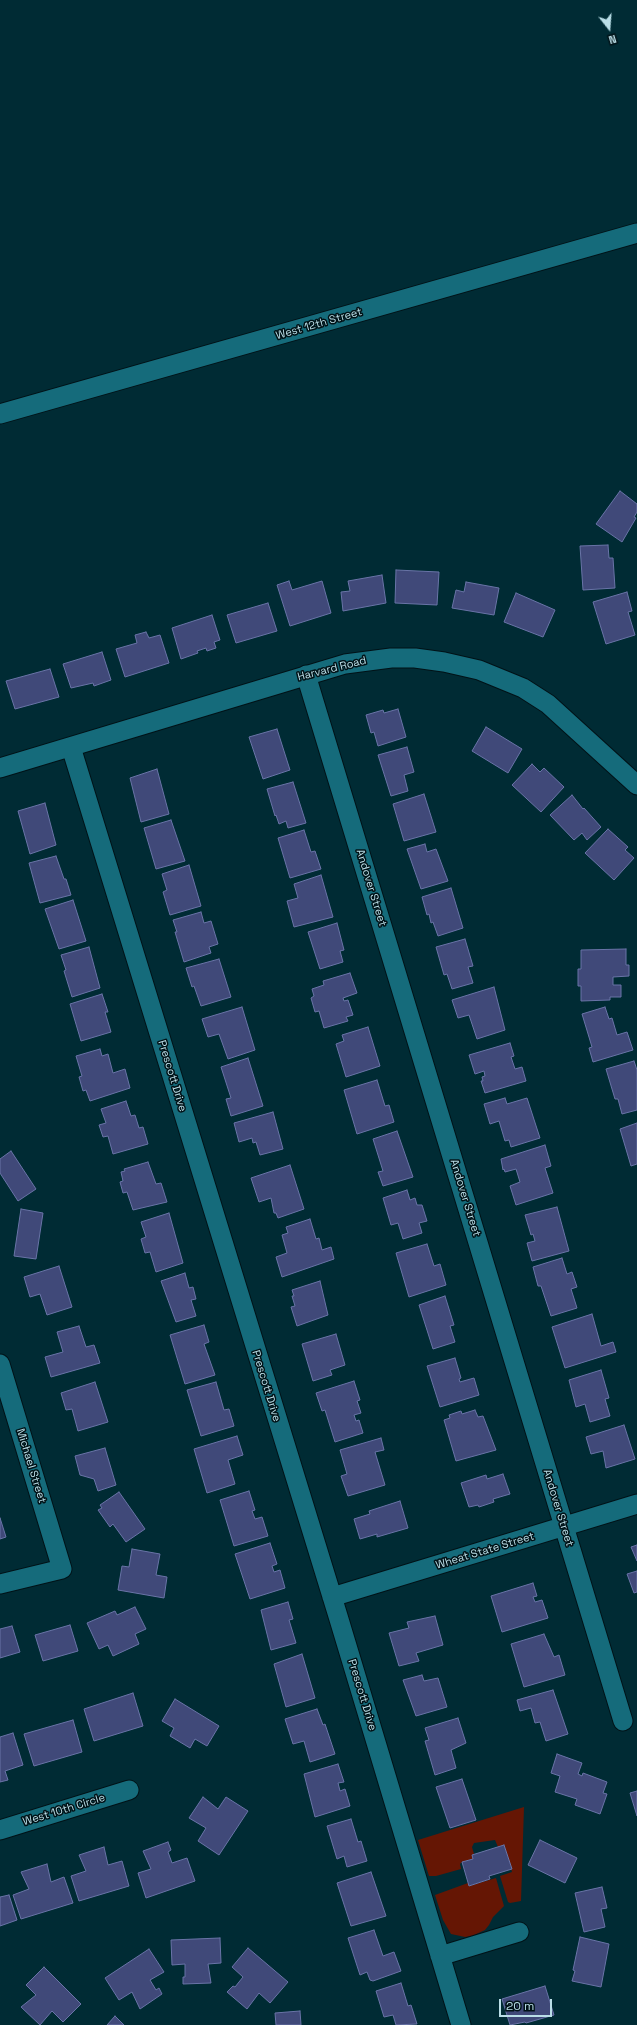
<!DOCTYPE html>
<html>
<head>
<meta charset="utf-8">
<style>
	body { margin:0 }
	#map { position:relative; width:637px; height:2025px; overflow:hidden; background:#002b34; font-family:"Space Grotesk",sans-serif }
	canvas { display:block }
	.north { position:absolute; left:589px; top:8px; width:40px; height:40px; -webkit-text-stroke:3px #001217; paint-order:stroke; rotate:163deg; font-size:11px; font-weight:700; line-height:16px; text-align:center; color:#badee7 }
	.north::after { content:''; display:block; margin:auto; width:14px; height:18px; background:#badee7; clip-path:polygon(50% 0,100% 100%,50% 72%,0 100%) }
	.scale { position:absolute; left:499px; top:1999px; width:53px; height:18px; box-sizing:border-box; border:2px solid #badee7; border-top:0; padding-left:5px; font-size:12px; line-height:14px; white-space:nowrap; color:#badee7; -webkit-text-stroke:3px #001217; paint-order:stroke }
</style>
</head>
<body>
<div id="map">
<canvas width="637" height="2025"></canvas>
<div class="north">N</div>
<div class="scale">20 m</div>
</div>
<script>
const c = document.querySelector('canvas').getContext('2d');
c.lineJoin = 'round';
function fill(path, color) {
  c.fillStyle = color;
  c.fill(path, 'evenodd');
}
function shape(rows) {
  const path = new Path2D();
  for (const r of rows) {
    path.moveTo(r[0], r[1]);
    for (let i = 2; i < r.length; i += 2) path.lineTo(r[i], r[i + 1]);
  }
  return path;
}
function stroke(path, color, width, dash) {
  c.strokeStyle = color;
  c.lineWidth = width;
  c.lineCap = dash ? 'butt' : 'round';
  c.setLineDash(dash || []);
  c.stroke(path);
}
function write(font, color, halo, rows, align = 'center') {
  c.font = font + ' "Space Grotesk",sans-serif';
  c.lineWidth = 3;
  c.setLineDash([]);
  c.textBaseline = 'middle';
  c.strokeStyle = halo;
  c.fillStyle = color;
  for (const [text, x, y, turn = 0] of rows) {
    c.save();
    c.translate(x, y);
    c.rotate((+turn || 0) * Math.PI / 180);
    c.textAlign = isNaN(turn) ? turn : align;
    if (halo) c.strokeText(text, 0, 0);
    c.fillText(text, 0, 0);
    c.restore();
  }
}
fill(shape([
	[524,1807,521,1901,510,1903,508,1902,500,1876,512,1872,504,1845,498,1847,495,1840,474,1843,472,1847,474,1854,472,1855,473,1859,462,1862,460,1864,461,1869,436,1876,429,1876,418,1840],
	[496,1878,504,1906,493,1917,489,1925,485,1930,472,1936,465,1937,451,1934,443,1920,435,1895,468,1883,469,1886]
]), '#651604');
const building = shape([
	[620,491,637,504,637,512,634,517,636,518,622,542,596,524,620,491],
	[608,545,609,558,613,558,615,588,583,590,580,546,608,545],
	[396,570,439,572,437,605,395,603,396,570],
	[382,575,386,603,343,611,341,592,350,591,348,581,382,575],
	[289,581,292,590,322,581,331,613,290,626,277,585,289,581],
	[466,582,499,588,494,615,452,608,456,590,464,592,466,582],
	[627,592,632,611,628,612,635,635,606,644,593,602,627,592],
	[516,593,555,610,543,637,504,622,516,593],
	[268,603,277,631,236,643,227,615,268,603],
	[212,615,220,640,214,642,216,648,207,651,206,648,197,651,198,653,181,659,172,628,212,615],
	[146,632,149,638,160,635,169,663,125,677,116,649,137,643,135,635,146,632],
	[102,652,111,680,94,686,93,683,71,688,63,664,102,652],
	[50,669,59,697,15,709,6,681,50,669],
	[398,709,406,737,378,746,374,732,371,733,366,715,383,710,384,713,398,709],
	[486,727,522,749,508,773,472,751,486,727],
	[277,729,290,770,263,779,249,737,277,729],
	[407,747,414,772,404,775,408,791,391,796,378,755,407,747],
	[532,764,540,772,544,768,564,787,541,812,512,785,532,764],
	[157,769,169,814,141,822,130,778,157,769],
	[293,782,306,823,288,828,286,821,279,824,276,815,275,816,267,789,293,782],
	[424,794,436,832,404,841,393,804,424,794],
	[572,795,583,809,584,808,601,827,587,840,582,833,574,840,550,815,572,795],
	[45,803,56,845,30,854,18,811,45,803],
	[171,820,185,861,156,869,144,828,171,820],
	[608,829,628,847,625,850,634,858,614,880,585,853,608,829],
	[304,830,311,852,315,851,321,869,290,878,278,838,304,830],
	[425,844,427,852,436,849,448,881,421,889,407,849,425,844],
	[56,856,64,879,66,879,71,895,40,903,29,863,56,856],
	[189,865,201,906,170,915,163,892,167,890,162,874,189,865],
	[321,875,333,917,294,927,287,901,298,898,294,884,321,875],
	[451,888,463,928,438,936,433,922,431,923,429,914,427,915,422,897,451,888],
	[73,900,86,941,59,949,45,909,73,900],
	[201,912,204,923,211,921,218,944,209,947,211,953,184,962,175,932,177,932,173,920,201,912],
	[337,923,344,950,340,951,343,962,320,969,308,932,337,923],
	[465,939,473,966,468,967,473,983,452,989,447,974,444,975,436,947,465,939],
	[89,947,100,988,72,997,64,971,66,970,61,955,89,947],
	[626,949,626,965,629,965,629,976,613,977,613,985,621,985,621,997,610,997,610,1000,581,1001,581,986,578,986,578,969,581,969,581,950,626,949],
	[219,959,231,997,201,1006,194,986,192,987,186,968,219,959],
	[350,973,357,993,343,998,344,1001,348,1000,353,1015,346,1017,348,1021,324,1028,319,1011,315,1012,311,998,314,996,312,989,324,985,323,981,350,973],
	[494,987,505,1030,477,1039,469,1015,458,1018,452,1000,494,987],
	[102,994,108,1012,105,1012,111,1032,81,1041,70,1004,102,994],
	[242,1007,255,1050,228,1059,219,1034,208,1037,202,1019,242,1007],
	[605,1007,609,1019,612,1018,617,1035,627,1032,633,1050,593,1062,589,1048,592,1047,582,1014,605,1007],
	[368,1027,380,1066,346,1077,336,1044,344,1041,342,1035,368,1027],
	[510,1043,514,1056,511,1057,515,1069,522,1067,526,1081,485,1093,481,1081,483,1081,482,1077,485,1076,484,1071,475,1074,469,1055,510,1043],
	[100,1049,102,1056,108,1054,113,1073,125,1069,130,1088,90,1101,86,1090,83,1091,79,1077,82,1076,76,1056,100,1049],
	[248,1058,263,1106,231,1116,226,1099,231,1098,221,1067,248,1058],
	[634,1061,637,1070,637,1110,622,1114,618,1099,615,1099,606,1069,634,1061],
	[377,1080,385,1106,389,1105,394,1122,357,1134,344,1090,377,1080],
	[505,1098,507,1104,527,1098,540,1138,511,1147,509,1140,505,1141,499,1121,490,1124,484,1104,505,1098],
	[126,1101,131,1116,135,1115,139,1128,143,1127,148,1144,113,1154,108,1136,103,1137,99,1125,106,1123,101,1109,126,1101],
	[273,1112,283,1149,260,1155,256,1142,253,1143,252,1138,239,1142,234,1123,273,1112],
	[637,1123,637,1164,631,1166,620,1129,637,1123],
	[397,1131,413,1177,383,1186,378,1172,383,1171,373,1139,397,1131],
	[545,1145,551,1166,545,1168,553,1193,516,1205,510,1186,520,1182,516,1169,505,1172,504,1169,503,1170,501,1159,545,1145],
	[11,1151,36,1189,18,1201,0,1173,0,1159,11,1151],
	[148,1162,156,1184,161,1183,167,1202,133,1210,127,1192,123,1193,120,1182,123,1181,121,1172,125,1171,124,1169,148,1162],
	[290,1165,304,1209,278,1218,276,1213,274,1213,271,1198,259,1202,251,1178,290,1165],
	[407,1190,410,1200,415,1198,417,1205,422,1205,427,1221,419,1223,422,1233,403,1239,398,1223,391,1225,383,1198,407,1190],
	[557,1207,569,1251,532,1261,527,1243,535,1241,533,1234,531,1235,525,1215,557,1207],
	[21,1209,43,1213,36,1259,14,1256,21,1209],
	[169,1213,183,1263,156,1272,150,1252,145,1253,141,1239,146,1237,141,1222,169,1213],
	[310,1219,316,1239,319,1238,322,1250,331,1247,334,1259,282,1277,276,1257,287,1253,282,1235,288,1233,286,1227,310,1219],
	[427,1244,434,1266,440,1264,446,1285,409,1297,396,1253,427,1244],
	[562,1258,567,1274,572,1272,577,1287,571,1289,577,1308,551,1316,541,1286,538,1286,533,1267,562,1258],
	[59,1266,72,1307,47,1315,40,1294,30,1297,24,1277,59,1266],
	[185,1273,189,1288,193,1287,196,1299,191,1300,196,1316,176,1322,161,1281,185,1273],
	[320,1281,328,1315,297,1326,291,1307,295,1306,292,1296,294,1296,292,1290,320,1281],
	[445,1296,454,1325,450,1326,455,1342,433,1349,419,1305,445,1296],
	[592,1314,601,1346,613,1342,616,1352,565,1368,552,1327,592,1314],
	[204,1325,209,1342,204,1344,215,1375,185,1384,170,1335,204,1325],
	[79,1326,86,1347,94,1345,100,1363,51,1377,45,1357,63,1352,57,1332,79,1326],
	[336,1334,345,1365,330,1370,332,1375,313,1381,302,1344,336,1334],
	[455,1358,461,1378,459,1379,460,1382,474,1378,479,1395,440,1407,427,1366,455,1358],
	[601,1370,609,1398,605,1399,610,1416,590,1422,585,1404,576,1407,569,1380,601,1370],
	[354,1381,360,1400,357,1401,361,1413,354,1415,356,1421,359,1420,363,1433,335,1442,325,1410,322,1411,316,1393,354,1381],
	[95,1382,108,1422,78,1431,72,1409,66,1410,61,1393,95,1382],
	[216,1382,224,1410,229,1409,234,1426,201,1436,187,1390,216,1382],
	[475,1410,478,1417,483,1416,496,1450,456,1461,444,1420,450,1418,449,1415,461,1411,462,1414,475,1410],
	[624,1425,635,1459,606,1468,603,1451,591,1454,586,1437,624,1425],
	[237,1436,243,1455,228,1460,235,1484,207,1493,194,1449,237,1436],
	[381,1438,384,1450,375,1452,385,1485,348,1496,341,1476,347,1474,340,1450,381,1438],
	[105,1448,116,1485,98,1491,94,1479,80,1475,75,1456,105,1448],
	[503,1474,510,1494,493,1499,494,1502,479,1507,478,1505,469,1507,461,1483,486,1475,487,1479,503,1474],
	[249,1491,255,1510,252,1511,255,1519,262,1517,268,1536,234,1546,220,1500,249,1491],
	[119,1492,145,1529,126,1542,113,1524,110,1527,98,1510,102,1508,100,1505,119,1492],
	[400,1501,408,1528,377,1537,377,1534,360,1539,354,1519,370,1514,369,1511,400,1501],
	[0,1518,6,1537,0,1539,0,1518],
	[270,1543,277,1564,272,1566,274,1572,280,1570,285,1588,250,1599,235,1554,270,1543],
	[637,1545,637,1561,631,1547,637,1545],
	[132,1549,160,1554,156,1575,167,1577,164,1598,118,1590,122,1566,129,1567,132,1549],
	[637,1571,637,1592,634,1593,627,1574,637,1571],
	[533,1583,537,1596,533,1597,535,1602,542,1600,548,1618,502,1632,491,1596,533,1583],
	[288,1602,293,1619,289,1620,296,1643,271,1650,261,1610,288,1602],
	[135,1607,146,1629,135,1634,139,1644,113,1656,108,1645,99,1649,87,1623,115,1611,117,1615,135,1607],
	[435,1616,443,1645,416,1653,419,1661,399,1666,389,1633,409,1628,407,1622,435,1616],
	[70,1625,78,1651,43,1661,35,1635,70,1625],
	[12,1626,20,1652,0,1658,0,1629,12,1626],
	[544,1634,554,1657,559,1655,565,1675,524,1687,511,1644,544,1634],
	[302,1654,315,1698,286,1707,274,1664,302,1654],
	[422,1675,424,1681,438,1678,447,1707,416,1716,403,1680,422,1675],
	[553,1690,568,1734,546,1741,540,1722,535,1723,531,1708,520,1711,517,1700,553,1690],
	[133,1693,143,1726,94,1741,84,1709,133,1693],
	[175,1699,219,1726,207,1746,195,1739,190,1748,170,1736,174,1728,162,1721,175,1699],
	[317,1709,323,1725,325,1724,335,1754,310,1762,304,1741,293,1744,285,1719,317,1709],
	[458,1718,466,1743,451,1750,456,1768,435,1775,425,1741,429,1740,425,1728,458,1718],
	[73,1720,82,1752,34,1766,24,1734,73,1720],
	[13,1733,23,1765,5,1771,8,1780,0,1782,0,1737,13,1733],
	[557,1754,582,1763,578,1774,582,1776,583,1773,607,1782,603,1793,607,1794,600,1814,575,1805,577,1799,555,1792,560,1776,551,1773,557,1754],
	[338,1764,344,1782,338,1783,340,1791,345,1789,350,1806,315,1817,304,1774,338,1764],
	[462,1779,476,1820,450,1828,436,1787,462,1779],
	[637,1791,637,1816,630,1793,637,1791],
	[203,1797,218,1809,226,1797,248,1811,219,1855,198,1841,206,1828,189,1818,203,1797],
	[351,1819,358,1842,361,1841,367,1861,347,1867,344,1856,337,1859,327,1826,351,1819],
	[540,1840,577,1858,565,1883,528,1865,540,1840],
	[168,1842,171,1850,168,1852,172,1863,187,1858,195,1881,146,1898,138,1873,151,1869,143,1851,168,1842],
	[504,1845,512,1869,489,1876,490,1879,469,1886,462,1862,473,1859,472,1855,504,1845],
	[104,1847,108,1865,122,1861,129,1886,79,1901,71,1876,86,1871,79,1855,104,1847],
	[47,1864,51,1882,64,1877,73,1903,21,1919,13,1895,29,1889,21,1872,47,1864],
	[371,1872,386,1916,351,1926,337,1883,371,1872],
	[602,1887,607,1908,601,1909,605,1927,584,1932,575,1893,602,1887],
	[9,1895,17,1920,0,1926,0,1897,9,1895],
	[374,1930,383,1956,394,1952,401,1971,373,1981,370,1980,367,1972,360,1975,348,1938,374,1930],
	[580,1937,609,1944,601,1987,572,1981,575,1971,573,1970,580,1937],
	[220,1938,221,1963,208,1964,211,1983,183,1984,183,1977,185,1977,185,1964,172,1965,171,1940,220,1938],
	[248,1948,288,1982,270,2003,259,1993,247,2009,227,1992,233,1986,235,1987,243,1977,232,1967,248,1948],
	[149,1949,164,1972,150,1980,156,1990,159,1988,162,1994,140,2009,132,1992,119,2000,105,1978,149,1949],
	[44,1967,81,2004,63,2022,52,2011,40,2025,21,2007,36,1995,26,1985,44,1967],
	[401,1983,408,2006,411,2005,417,2024,396,2025,393,2015,384,2017,376,1991,401,1983],
	[545,1986,554,2015,526,2023,525,2022,510,2025,502,1999,545,1986],
	[300,2011,301,2025,276,2025,275,2013,300,2011],
	[115,2016,124,2025,107,2025,115,2016]
]);
fill(building, '#404979');
stroke(building, '#6974a7', 1);
const minor = shape([
	[0,414,637,233],
	[306,675,623,1721],
	[71,747,338,1616,461,2025],
	[0,768,345,664,391,658,415,658,444,662,479,670,523,688,548,704,637,785],
	[0,1364,62,1569,0,1584],
	[332,1597,637,1504],
	[0,1830,129,1790],
	[440,1956,519,1932]
]);
stroke(minor, '#001217', 21);
stroke(minor, '#156b7b', 19);
write('11px', '#badee7', '#001217', [
	["West 12th Street",319,324,-16],
	["Harvard Road",332,669,-14],
	["Andover Street",371,888,73],
	["Prescott Drive",172,1076,73],
	["Andover Street",465,1198,73],
	["Prescott Drive",266,1386,73],
	["Michael Street",31,1466,73],
	["Andover Street",558,1508,73],
	["Wheat State Street",485,1551,-17],
	["Prescott Drive",362,1695,73],
	["West 10th Circle",64,1810,-17]
]);
</script>
</body>
</html>
